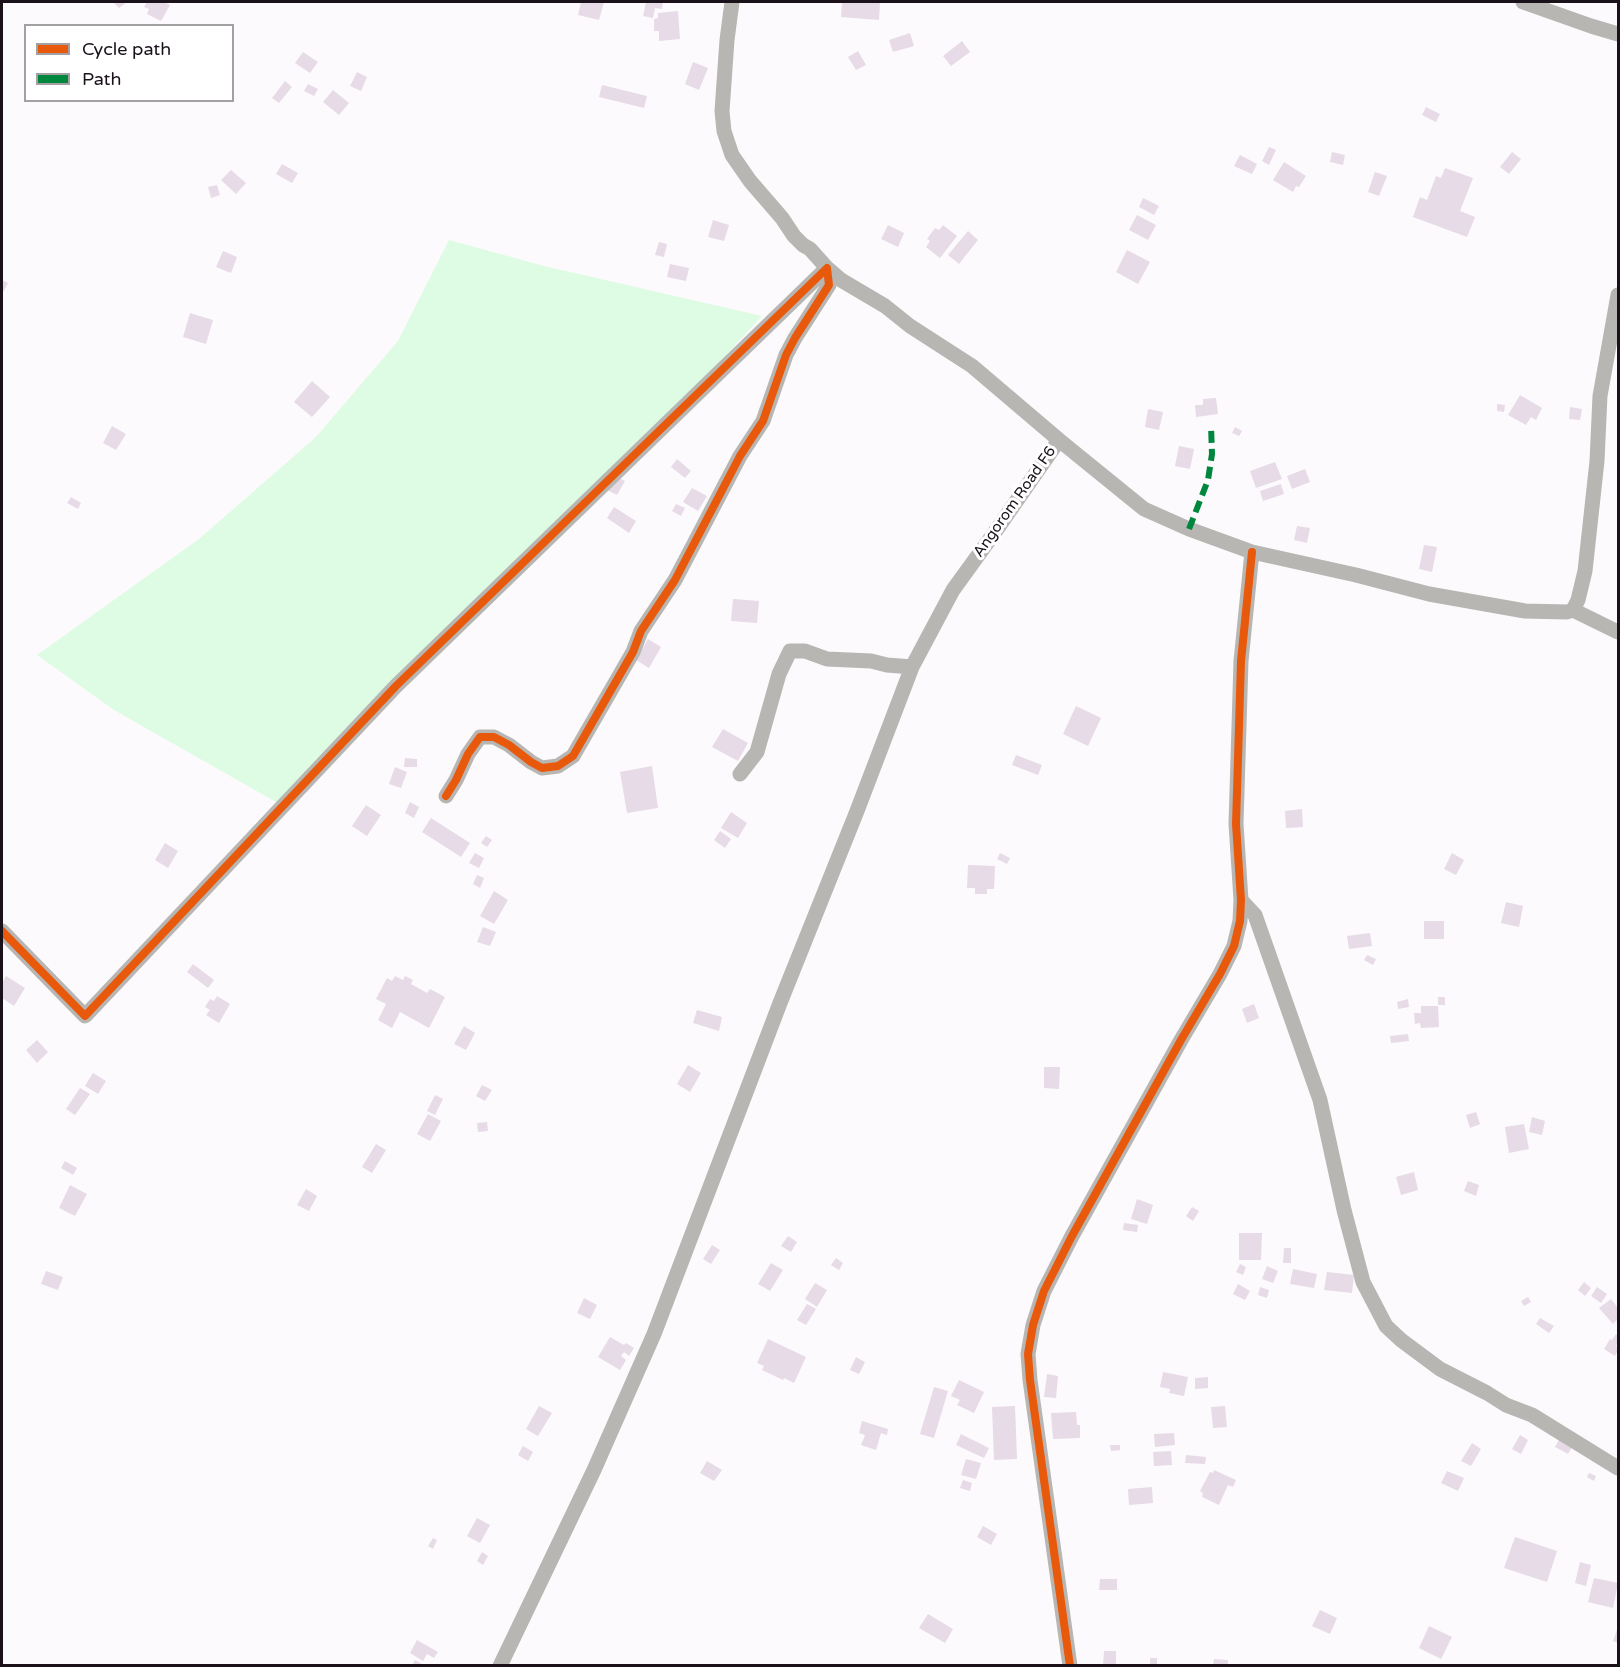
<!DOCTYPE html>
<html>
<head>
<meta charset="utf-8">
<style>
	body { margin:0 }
	#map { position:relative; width:1620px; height:1667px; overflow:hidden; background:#fdfafd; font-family:"Varela Round",sans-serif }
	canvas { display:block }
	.frame { position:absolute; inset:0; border:3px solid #1a111a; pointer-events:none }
	.legend { position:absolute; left:24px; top:24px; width:210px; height:78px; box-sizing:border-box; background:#fff; border:2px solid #a3a0a3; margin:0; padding:8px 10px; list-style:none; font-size:18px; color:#1a111a }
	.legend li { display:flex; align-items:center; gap:12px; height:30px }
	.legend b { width:30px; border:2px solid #a3a0a3 }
</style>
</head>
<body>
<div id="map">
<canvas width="1620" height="1667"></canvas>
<div class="frame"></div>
<ul class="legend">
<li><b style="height:8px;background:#e8590c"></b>Cycle path</li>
<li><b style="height:8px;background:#00873e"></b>Path</li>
</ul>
</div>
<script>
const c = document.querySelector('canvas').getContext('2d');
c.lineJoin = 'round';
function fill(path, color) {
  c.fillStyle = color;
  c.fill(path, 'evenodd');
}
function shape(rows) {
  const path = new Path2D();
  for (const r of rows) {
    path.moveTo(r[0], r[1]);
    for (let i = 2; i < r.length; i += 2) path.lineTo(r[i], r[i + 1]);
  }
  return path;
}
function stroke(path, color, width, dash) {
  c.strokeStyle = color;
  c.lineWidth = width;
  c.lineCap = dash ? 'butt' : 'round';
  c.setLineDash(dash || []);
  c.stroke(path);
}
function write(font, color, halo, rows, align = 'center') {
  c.font = font + ' "Varela Round",sans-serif';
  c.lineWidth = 6;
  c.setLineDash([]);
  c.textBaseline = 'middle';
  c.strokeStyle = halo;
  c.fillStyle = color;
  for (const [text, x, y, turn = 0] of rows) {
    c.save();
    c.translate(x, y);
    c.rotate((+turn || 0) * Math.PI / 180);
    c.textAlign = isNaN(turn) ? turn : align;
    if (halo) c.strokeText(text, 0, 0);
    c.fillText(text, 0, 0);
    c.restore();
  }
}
fill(shape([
	[449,240,544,266,762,316,631,458,283,806,114,710,37,655,199,539,316,437,398,341]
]), '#ddfce3');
fill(shape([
	[113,2,127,2,119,8],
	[147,2,164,2,170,5,161,21,147,14,149,9,144,7],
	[581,2,604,2,599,20,578,15],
	[646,2,663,2,662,9,655,8,653,18,643,16],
	[842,2,880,2,879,20,841,17],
	[678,11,680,39,659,41,659,31,654,31,654,19,658,18,658,13],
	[910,33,914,46,893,52,889,40],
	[962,41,970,52,951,66,943,56],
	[858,51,866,65,856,70,848,57],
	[303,52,318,62,310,73,295,63],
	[693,62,708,68,699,90,685,84],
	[357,72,367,77,361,91,350,86],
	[285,81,292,87,279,103,272,98],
	[308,84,318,89,314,96,304,91],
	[602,85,647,96,644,108,599,97],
	[333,90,349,103,339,115,323,102],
	[1426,107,1440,114,1436,122,1422,115],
	[1269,147,1276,150,1269,165,1262,161],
	[1332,152,1345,155,1343,165,1330,162],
	[1512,152,1521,159,1509,174,1500,167],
	[1240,155,1257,164,1252,174,1234,166],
	[1284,162,1306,176,1299,187,1296,186,1293,192,1273,180],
	[282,164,298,173,292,183,276,174],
	[1445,168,1473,178,1460,211,1475,217,1467,237,1413,217,1420,197,1427,200,1436,176,1441,178],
	[231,170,246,183,236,194,221,180],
	[1375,172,1387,176,1379,196,1368,192],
	[217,185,220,195,211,198,208,187],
	[1143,198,1159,206,1154,215,1139,207],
	[1137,215,1156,225,1148,240,1129,230],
	[713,220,729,225,724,241,708,237],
	[888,225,904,233,898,247,881,239],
	[943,225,957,236,940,258,926,247,930,241,927,239,935,228,939,230],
	[968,231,978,240,959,264,948,255],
	[659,242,667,244,664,257,655,255],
	[1127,250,1150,262,1138,284,1116,272],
	[223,251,237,257,231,273,216,267],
	[670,264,689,268,686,281,667,277],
	[2,280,8,283,2,294],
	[190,313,213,320,206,344,183,337],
	[312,381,330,397,312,417,294,402],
	[1520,395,1542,408,1536,420,1531,417,1526,425,1508,415],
	[1216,398,1218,414,1196,417,1195,405,1203,405,1203,399],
	[1497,404,1505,405,1504,412,1497,411],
	[1570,407,1582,409,1580,420,1569,419],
	[1148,409,1163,412,1159,430,1145,427],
	[112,426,126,434,116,450,103,443],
	[1235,427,1242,431,1239,436,1232,433],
	[1179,446,1194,449,1190,469,1175,466],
	[677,459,691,471,685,478,671,467],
	[1275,462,1282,479,1256,488,1250,471],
	[1305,469,1310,482,1292,489,1287,476],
	[615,476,625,481,617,495,607,490],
	[1281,484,1284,494,1263,501,1260,491],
	[692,488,707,496,698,511,683,502],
	[71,497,81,503,78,509,67,503],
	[676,504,685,508,681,516,672,511],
	[614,507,636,521,629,533,607,518],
	[1297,526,1310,528,1307,543,1294,540],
	[1424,545,1437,547,1432,572,1419,569],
	[733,599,759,601,757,623,731,621],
	[648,639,661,647,649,668,636,660],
	[1076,706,1101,718,1088,746,1063,734],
	[723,729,748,743,738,761,712,747],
	[1016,755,1042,765,1038,775,1012,765],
	[405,758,417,759,417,767,404,767],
	[652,766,658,808,627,813,620,772],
	[395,767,407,772,401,788,389,784],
	[410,802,419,807,414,818,405,813],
	[366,805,381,815,367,836,352,826],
	[1302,809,1303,827,1286,828,1285,811],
	[731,812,747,823,738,838,721,828],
	[431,818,470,843,461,857,422,832],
	[720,831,731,839,725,848,714,840],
	[486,836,492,840,487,847,481,843],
	[165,843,178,851,168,868,155,860],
	[475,853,484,858,479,868,469,863],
	[1000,853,1010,858,1007,864,997,859],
	[1452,853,1464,860,1456,875,1444,869],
	[968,865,995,866,994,889,987,889,987,894,975,894,975,888,967,888],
	[477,875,484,878,480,888,473,884],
	[494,891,508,900,494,924,480,916],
	[1506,902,1523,906,1519,927,1501,923],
	[1424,921,1444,921,1444,939,1424,939],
	[483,927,496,932,490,946,477,942],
	[1370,933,1372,946,1349,949,1347,936],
	[1367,955,1376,959,1373,965,1364,960],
	[193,964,214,980,208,988,187,972],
	[6,976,25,988,14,1006,2,998,2,983],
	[395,976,403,980,405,976,413,980,411,984,427,993,430,989,445,997,429,1028,400,1012,392,1028,378,1020,386,1004,376,999,387,978,392,981],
	[217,996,230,1004,219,1023,206,1015,210,1010,205,1007,210,999,214,1001],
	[1438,997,1445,997,1445,1005,1438,1005],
	[1408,999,1409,1007,1398,1009,1397,1002],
	[1254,1004,1259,1018,1247,1023,1242,1009],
	[1421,1006,1438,1006,1439,1027,1421,1028,1420,1023,1415,1024,1414,1013,1421,1013],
	[697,1010,722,1017,719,1031,693,1023],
	[464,1026,475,1033,466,1050,454,1044],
	[1408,1034,1409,1041,1391,1043,1390,1036],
	[37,1040,48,1052,37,1063,26,1050],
	[688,1065,701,1073,690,1092,677,1084],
	[1044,1067,1060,1067,1059,1089,1044,1088],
	[93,1073,106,1081,98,1094,85,1086],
	[482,1085,492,1090,485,1101,476,1096],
	[80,1088,90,1094,75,1115,66,1109],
	[435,1095,443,1099,435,1115,427,1111],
	[1476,1112,1480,1124,1470,1128,1466,1115],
	[428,1114,441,1121,430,1141,417,1134],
	[1532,1117,1545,1121,1542,1135,1529,1132],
	[487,1122,488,1131,478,1132,477,1123],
	[1524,1124,1529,1149,1509,1153,1505,1127],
	[376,1144,386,1150,372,1173,362,1167],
	[65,1161,77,1168,73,1175,61,1168],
	[1414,1172,1418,1190,1401,1195,1396,1177],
	[1468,1181,1479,1185,1476,1196,1464,1191],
	[70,1185,87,1194,75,1216,59,1208],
	[306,1189,317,1196,309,1211,297,1205],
	[1137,1199,1153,1205,1147,1224,1131,1219],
	[1192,1207,1199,1211,1193,1221,1186,1216],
	[1124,1223,1138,1225,1137,1232,1123,1230],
	[1239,1233,1262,1233,1261,1260,1239,1260],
	[788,1236,797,1242,791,1252,781,1246],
	[712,1245,720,1250,711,1264,703,1259],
	[1284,1248,1291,1248,1291,1263,1283,1263],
	[836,1258,843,1263,839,1270,831,1265],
	[771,1263,783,1270,770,1291,758,1284],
	[1240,1264,1246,1267,1243,1275,1236,1272],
	[1267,1266,1278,1271,1273,1283,1262,1279],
	[1293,1269,1317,1274,1314,1288,1290,1284],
	[46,1271,63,1277,58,1290,41,1284],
	[1327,1272,1354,1275,1352,1293,1324,1290],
	[1584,1282,1591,1288,1585,1296,1578,1290],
	[815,1283,827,1290,817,1307,805,1299],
	[1238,1284,1250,1291,1245,1300,1233,1294],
	[1260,1287,1269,1290,1267,1298,1258,1295],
	[1597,1287,1607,1294,1601,1303,1591,1296],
	[1528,1297,1531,1302,1524,1306,1521,1301],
	[584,1298,597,1305,590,1319,577,1313],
	[1611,1299,1618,1308,1618,1319,1613,1324,1599,1308],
	[807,1304,816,1309,806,1325,797,1320],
	[1540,1318,1554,1326,1549,1333,1536,1324],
	[1616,1334,1618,1336,1618,1342,1616,1346,1618,1348,1618,1350,1615,1356,1604,1349,1610,1339,1612,1340],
	[610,1337,624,1345,626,1343,634,1348,629,1356,624,1352,621,1356,626,1360,620,1370,598,1357],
	[768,1339,806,1357,794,1383,784,1378,783,1380,762,1370,764,1366,757,1363],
	[856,1357,865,1362,859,1374,850,1370],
	[1163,1372,1188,1377,1184,1396,1169,1393,1170,1389,1160,1387],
	[1047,1374,1058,1376,1056,1398,1044,1397],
	[1208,1377,1208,1388,1195,1389,1195,1378],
	[959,1380,984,1392,974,1413,957,1405,960,1400,951,1396],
	[934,1387,948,1391,934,1438,920,1434],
	[539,1406,552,1413,538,1436,526,1429],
	[1015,1406,1017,1459,994,1460,992,1407],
	[1225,1406,1227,1427,1213,1428,1211,1407],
	[1076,1412,1077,1425,1080,1425,1080,1438,1053,1439,1051,1413],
	[862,1421,888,1429,887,1435,881,1433,876,1450,861,1445,865,1435,859,1433],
	[1174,1433,1175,1445,1155,1447,1154,1434],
	[961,1434,989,1448,984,1458,956,1445],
	[1520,1435,1528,1440,1521,1454,1512,1449],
	[1561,1436,1574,1444,1568,1454,1555,1447],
	[1472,1443,1481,1449,1471,1466,1461,1461],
	[1110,1445,1120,1445,1120,1450,1111,1451],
	[523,1446,533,1452,528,1461,518,1455],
	[1171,1451,1172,1465,1154,1466,1153,1452],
	[1186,1455,1206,1457,1205,1464,1185,1463],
	[966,1459,981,1463,976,1479,961,1475],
	[707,1461,722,1470,714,1481,700,1473],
	[1214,1470,1236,1480,1233,1487,1228,1485,1219,1505,1202,1497,1203,1493,1200,1491,1210,1472,1213,1473],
	[1447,1471,1464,1478,1458,1491,1441,1483],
	[1589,1473,1596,1476,1594,1481,1587,1477],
	[963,1480,972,1483,970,1491,960,1488],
	[1152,1487,1153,1503,1129,1505,1128,1489],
	[477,1518,490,1525,480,1543,467,1536],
	[983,1526,997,1534,991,1545,977,1537],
	[1515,1537,1557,1551,1547,1582,1504,1568],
	[433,1538,437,1540,433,1549,428,1546],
	[482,1552,488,1556,483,1565,477,1561],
	[1580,1562,1591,1565,1586,1586,1575,1583],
	[1594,1578,1618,1583,1613,1608,1588,1602],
	[1100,1579,1117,1579,1117,1590,1099,1590],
	[1320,1610,1337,1618,1330,1634,1312,1626],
	[928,1614,953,1629,945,1643,919,1628],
	[1429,1626,1452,1637,1441,1659,1419,1648],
	[1618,1627,1618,1643,1613,1641],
	[417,1640,438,1652,434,1658,427,1654,423,1661,410,1653],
	[1104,1651,1116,1651,1116,1666,1103,1666],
	[1150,1658,1157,1658,1157,1666,1150,1666],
	[1214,1659,1228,1660,1228,1666,1213,1666],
	[415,1660,425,1666,412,1666]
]), '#e6dbe6');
stroke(shape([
	[732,2,727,40,722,111,724,131,732,155,750,181,782,218,794,236,803,245,810,249,827,268,841,280,885,306,910,326,972,366,1059,440,995,532,953,590,912,667,887,665,871,661,827,659,805,651,790,651,779,674,757,752,740,774],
	[1523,2,1591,26,1618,34],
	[1059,440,1144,509,1189,529,1252,552,1356,575,1429,594,1525,611,1567,612,1573,610,1578,600,1585,571,1597,461,1600,396,1618,295],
	[1573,610,1618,632],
	[1241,900,1255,915,1320,1100,1344,1210,1363,1282,1386,1326,1401,1340,1440,1369,1487,1393,1506,1405,1532,1415,1618,1468],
	[2,931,85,1016,396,686,827,268,829,285,795,338,786,355,763,421,740,456,675,580,641,631,633,652,573,756,558,766,542,768,531,762,509,745,494,737,480,737,468,754,456,780,446,796],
	[500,1666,594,1470,654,1334,780,1003,857,811,912,667],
	[1070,1666,1030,1380,1028,1354,1033,1325,1044,1291,1072,1236,1181,1040,1220,974,1234,946,1240,921,1241,900,1236,824,1241,661,1252,552]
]), '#b7b6b2', 15);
stroke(shape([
	[1189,529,1208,480,1212,454,1211,425]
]), '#00873e', 6, [12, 6]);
stroke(shape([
	[2,931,85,1016,396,686,827,268,829,285,795,338,786,355,763,421,740,456,675,580,641,631,633,652,573,756,558,766,542,768,531,762,509,745,494,737,480,737,468,754,456,780,446,796],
	[1070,1666,1030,1380,1028,1354,1033,1325,1044,1291,1072,1236,1181,1040,1220,974,1234,946,1240,921,1241,900,1236,824,1241,661,1252,552]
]), '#e8590c', 8);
write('15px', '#1a111a', '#fff', [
	["Angorom Road F6",1015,502,-55]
]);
</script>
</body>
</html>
